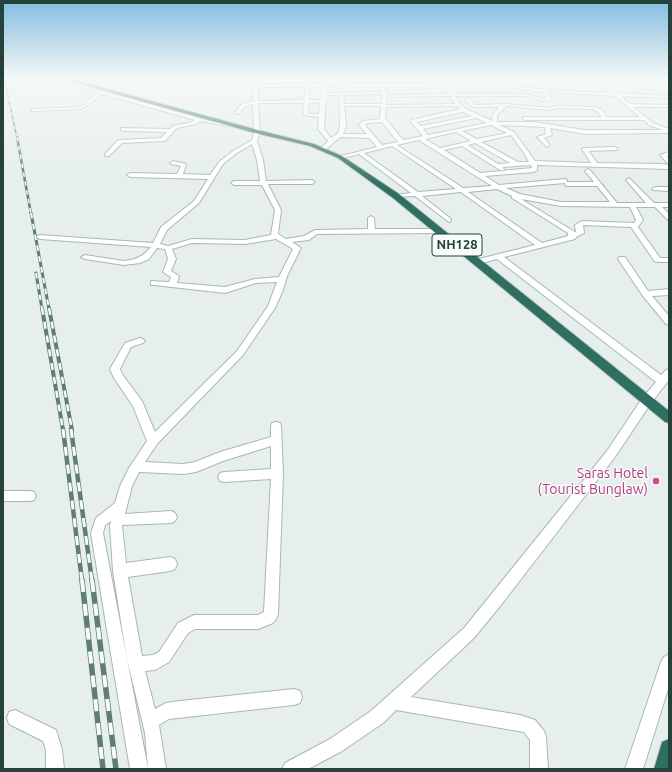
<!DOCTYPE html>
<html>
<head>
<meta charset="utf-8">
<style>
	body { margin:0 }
	#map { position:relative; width:672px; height:772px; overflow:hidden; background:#e6efeb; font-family:Ubuntu,sans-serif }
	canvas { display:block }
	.frame { position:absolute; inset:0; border:4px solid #24423a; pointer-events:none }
</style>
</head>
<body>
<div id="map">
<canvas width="672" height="772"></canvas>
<div class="frame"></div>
</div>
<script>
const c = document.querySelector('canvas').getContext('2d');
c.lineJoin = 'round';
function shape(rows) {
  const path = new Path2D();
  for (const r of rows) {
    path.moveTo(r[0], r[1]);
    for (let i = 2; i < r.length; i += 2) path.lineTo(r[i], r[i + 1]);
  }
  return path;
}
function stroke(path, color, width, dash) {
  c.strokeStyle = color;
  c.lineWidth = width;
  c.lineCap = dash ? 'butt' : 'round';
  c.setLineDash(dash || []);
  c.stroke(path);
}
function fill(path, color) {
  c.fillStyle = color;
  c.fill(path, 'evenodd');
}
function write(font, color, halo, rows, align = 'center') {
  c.font = font + ' Ubuntu,sans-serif';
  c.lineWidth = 3;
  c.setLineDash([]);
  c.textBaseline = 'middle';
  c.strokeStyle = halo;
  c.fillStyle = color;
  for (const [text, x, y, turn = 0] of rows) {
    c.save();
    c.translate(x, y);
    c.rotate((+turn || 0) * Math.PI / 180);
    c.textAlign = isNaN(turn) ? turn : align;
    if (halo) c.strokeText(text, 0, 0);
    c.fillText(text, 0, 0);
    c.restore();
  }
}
const minor = shape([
	[49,78,56,78,209,121,231,124,228,126,200,121,196,124,177,128,165,141,122,143,109,156,105,156,105,154,118,140,161,138,167,132,123,131,121,130,121,128,170,129,173,126,192,122,195,120,102,94,82,109,31,111,33,109,81,107,98,92,49,78],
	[255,78,259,78,259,85,320,84,321,78,353,78,353,84,441,84,448,85,453,94,528,94,542,99,545,98,544,92,519,89,512,85,473,83,475,82,513,83,520,87,546,90,612,93,604,86,522,78,601,83,595,78,600,78,617,93,669,96,669,98,621,96,630,104,669,105,669,107,633,107,653,123,669,129,669,133,585,134,550,128,552,135,544,138,550,145,547,147,537,137,546,134,545,127,499,125,514,132,535,161,591,163,582,149,583,148,615,147,617,148,617,150,589,151,597,163,661,164,669,165,669,169,537,165,537,170,534,172,485,176,499,185,565,179,567,180,567,182,594,182,585,171,588,169,590,170,617,203,646,203,627,181,626,180,629,178,654,203,669,203,669,207,662,207,669,214,669,220,667,219,655,207,636,207,643,220,638,227,660,258,669,258,669,262,655,262,631,227,583,225,584,233,576,237,575,239,504,257,661,375,666,370,669,369,669,380,651,403,615,457,501,605,474,638,411,697,520,715,535,720,544,731,546,737,548,769,530,769,530,740,524,732,396,710,383,723,342,751,308,769,282,769,285,763,330,739,371,711,464,628,607,451,643,397,656,382,497,259,478,264,474,262,475,260,535,245,461,192,422,196,451,219,451,221,449,222,415,196,394,197,394,195,411,193,359,154,340,159,337,157,377,147,369,138,340,137,325,150,321,150,321,148,328,141,318,129,319,117,303,115,304,103,258,103,260,132,257,141,263,160,266,181,312,180,315,182,312,184,268,184,281,210,278,234,286,239,304,236,315,230,368,229,368,218,371,216,374,218,375,229,440,229,444,231,440,233,317,234,309,240,292,242,301,248,287,276,283,290,275,308,243,355,157,444,145,462,183,464,195,462,220,452,271,437,271,426,272,423,276,422,280,423,281,426,283,474,278,614,276,619,273,623,258,629,195,629,188,633,169,662,155,670,145,671,155,709,166,703,180,701,294,689,300,691,302,697,300,703,294,705,169,719,159,725,166,769,148,769,145,733,127,659,113,571,110,526,111,521,105,525,103,533,148,769,130,769,91,533,96,518,115,503,120,486,129,468,147,441,133,406,114,378,110,369,125,343,140,338,143,339,145,341,143,343,131,347,120,369,122,374,142,401,155,432,237,351,268,306,277,282,256,283,225,293,154,285,151,285,151,281,169,282,171,277,163,272,168,259,165,249,157,248,149,259,140,263,124,265,85,259,81,257,85,255,124,261,135,259,143,255,151,247,40,239,36,237,40,235,153,243,161,227,194,201,208,179,130,177,127,175,130,173,177,174,181,166,171,164,170,163,173,161,186,164,183,174,210,175,219,162,233,151,252,140,254,132,253,104,246,106,238,114,234,113,242,104,253,101,253,91,256,82,255,78],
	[325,79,349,79,349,84,324,84,325,79],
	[323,86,320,100,309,100,310,87,323,86],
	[328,86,381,87,382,92,327,93,328,86],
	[441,86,444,87,449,94,387,95,385,87,441,86],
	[258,87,306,87,304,100,258,101,258,87],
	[549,92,615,96,640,117,607,117,601,109,595,107,557,106,549,108,507,104,476,105,470,99,466,99,466,101,473,107,499,107,493,115,492,121,466,109,460,104,455,96,528,96,542,101,550,100,549,92],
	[382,94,382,104,344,104,343,95,382,94],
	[326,95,339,95,340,126,338,133,331,138,324,129,326,95],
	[451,96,455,104,386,105,387,97,451,96],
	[320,102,319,114,308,114,309,103,320,102],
	[344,106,381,106,380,119,363,121,359,125,367,134,343,134,346,126,344,106],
	[457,106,460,109,411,120,411,122,423,136,403,140,385,118,386,107,457,106],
	[507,106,549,110,557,108,594,109,602,117,523,117,522,118,525,120,644,120,649,125,662,130,585,130,534,122,497,122,497,115,507,106],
	[463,112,472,116,421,126,417,122,463,112],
	[476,118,487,123,428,135,423,129,476,118],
	[382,122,398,142,382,145,365,125,367,123,382,122],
	[491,125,507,133,477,139,462,131,491,125],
	[456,132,471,141,440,148,425,139,456,132],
	[511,135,524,153,529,162,518,162,481,142,511,135],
	[419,140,436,151,492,186,463,188,397,145,419,140],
	[475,143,510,163,498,164,468,145,475,143],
	[252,144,257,160,260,181,234,181,231,183,234,185,262,185,275,210,271,235,245,240,192,239,168,246,160,244,167,230,199,203,223,164,237,153,252,144],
	[392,146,456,189,418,192,364,153,392,146],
	[462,146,500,170,504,170,503,167,531,165,532,167,532,168,480,173,444,150,462,146],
	[565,183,565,185,567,186,597,186,610,202,561,202,520,194,506,188,565,183],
	[497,189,512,196,512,198,568,233,568,236,542,243,468,192,497,189],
	[521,199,561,206,630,207,636,220,634,223,582,221,575,225,576,232,575,232,521,199],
	[276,239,293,249,279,277,255,279,225,287,177,283,179,276,171,271,176,259,172,249,192,243,245,244,276,239],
	[271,446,271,469,224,472,220,473,218,477,220,481,224,482,271,479,264,612,258,615,194,615,178,623,159,652,153,655,142,656,128,577,170,571,175,569,177,564,175,559,170,557,126,563,122,525,171,523,175,521,177,517,175,513,171,511,125,514,132,486,139,472,183,474,196,472,223,461,271,446],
	[644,78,669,78,669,80,649,79,645,82,653,89,651,90,640,81,644,79,644,78],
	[669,152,669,156,667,156,669,159,669,165,660,155,669,152],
	[655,187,669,187,669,191,653,190,652,189,655,187],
	[619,257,625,257,648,291,669,289,669,295,652,296,669,316,669,325,666,324,643,296,618,259,619,257],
	[3,491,30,491,34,492,36,496,34,500,30,501,3,501,3,491],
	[669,654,669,686,643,769,625,769,661,662,664,657,669,654],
	[15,710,56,730,62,750,64,769,46,769,46,750,43,741,9,724,7,718,9,712,15,710]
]);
const highway = shape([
	[58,78,67,78,258,130,314,144,342,156,399,194,669,411,669,423,665,422,393,198,338,158,310,146,255,133,58,78],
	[669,739,669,769,654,769,662,742,669,739]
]);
stroke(minor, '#a8b8b2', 2);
stroke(highway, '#c2cac8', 2);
fill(minor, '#fff');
fill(highway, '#2f6f62');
const railFar5 = shape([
	[4,78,17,138]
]);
const railFar4 = shape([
	[17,137,31,214]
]);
const railFar3 = shape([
	[31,213,49,309],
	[36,273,42,309]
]);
const railFar2 = shape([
	[42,308,63,430],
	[49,308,72,430]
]);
const railFar1 = shape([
	[63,429,82,581],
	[71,429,92,581]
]);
const rail = shape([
	[82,580,103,769],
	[92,580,116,769]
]);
stroke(railFar5, '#5f7d75', 1.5);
stroke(railFar4, '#5f7d75', 2.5);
stroke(railFar3, '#5f7d75', 3);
stroke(railFar2, '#5f7d75', 4);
stroke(railFar1, '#5f7d75', 4.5);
stroke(rail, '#5f7d75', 5.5);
stroke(railFar5, '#f7fbf9', 1, [3.5]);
stroke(railFar4, '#f7fbf9', 1.5, [4.5]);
stroke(railFar3, '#f7fbf9', 2, [5.5]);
stroke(railFar2, '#f7fbf9', 2.5, [7]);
stroke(railFar1, '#f7fbf9', 3, [9]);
stroke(rail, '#f7fbf9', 4, [12]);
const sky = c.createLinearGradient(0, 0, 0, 186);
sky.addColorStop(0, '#84bce0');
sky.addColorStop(0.42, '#f4f8f6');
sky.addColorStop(1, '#f4f8f600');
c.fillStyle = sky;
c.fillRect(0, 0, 672, 186);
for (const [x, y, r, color] of [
	[656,481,4,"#d1479c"]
]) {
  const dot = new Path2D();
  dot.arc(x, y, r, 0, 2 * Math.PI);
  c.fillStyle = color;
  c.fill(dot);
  stroke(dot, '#f7fbf9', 1.5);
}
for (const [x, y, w] of [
	[457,245,50]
]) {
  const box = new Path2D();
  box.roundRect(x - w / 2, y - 11, w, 22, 3);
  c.fillStyle = '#f7fbf9';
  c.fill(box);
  stroke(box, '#24423a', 1);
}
write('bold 13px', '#24423a', null, [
	["NH128",457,245]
]);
write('14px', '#b23c85', '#f7fbf9', [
	["Saras Hotel",648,473],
	["(Tourist Bunglaw)",648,489]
], 'right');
</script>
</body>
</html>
